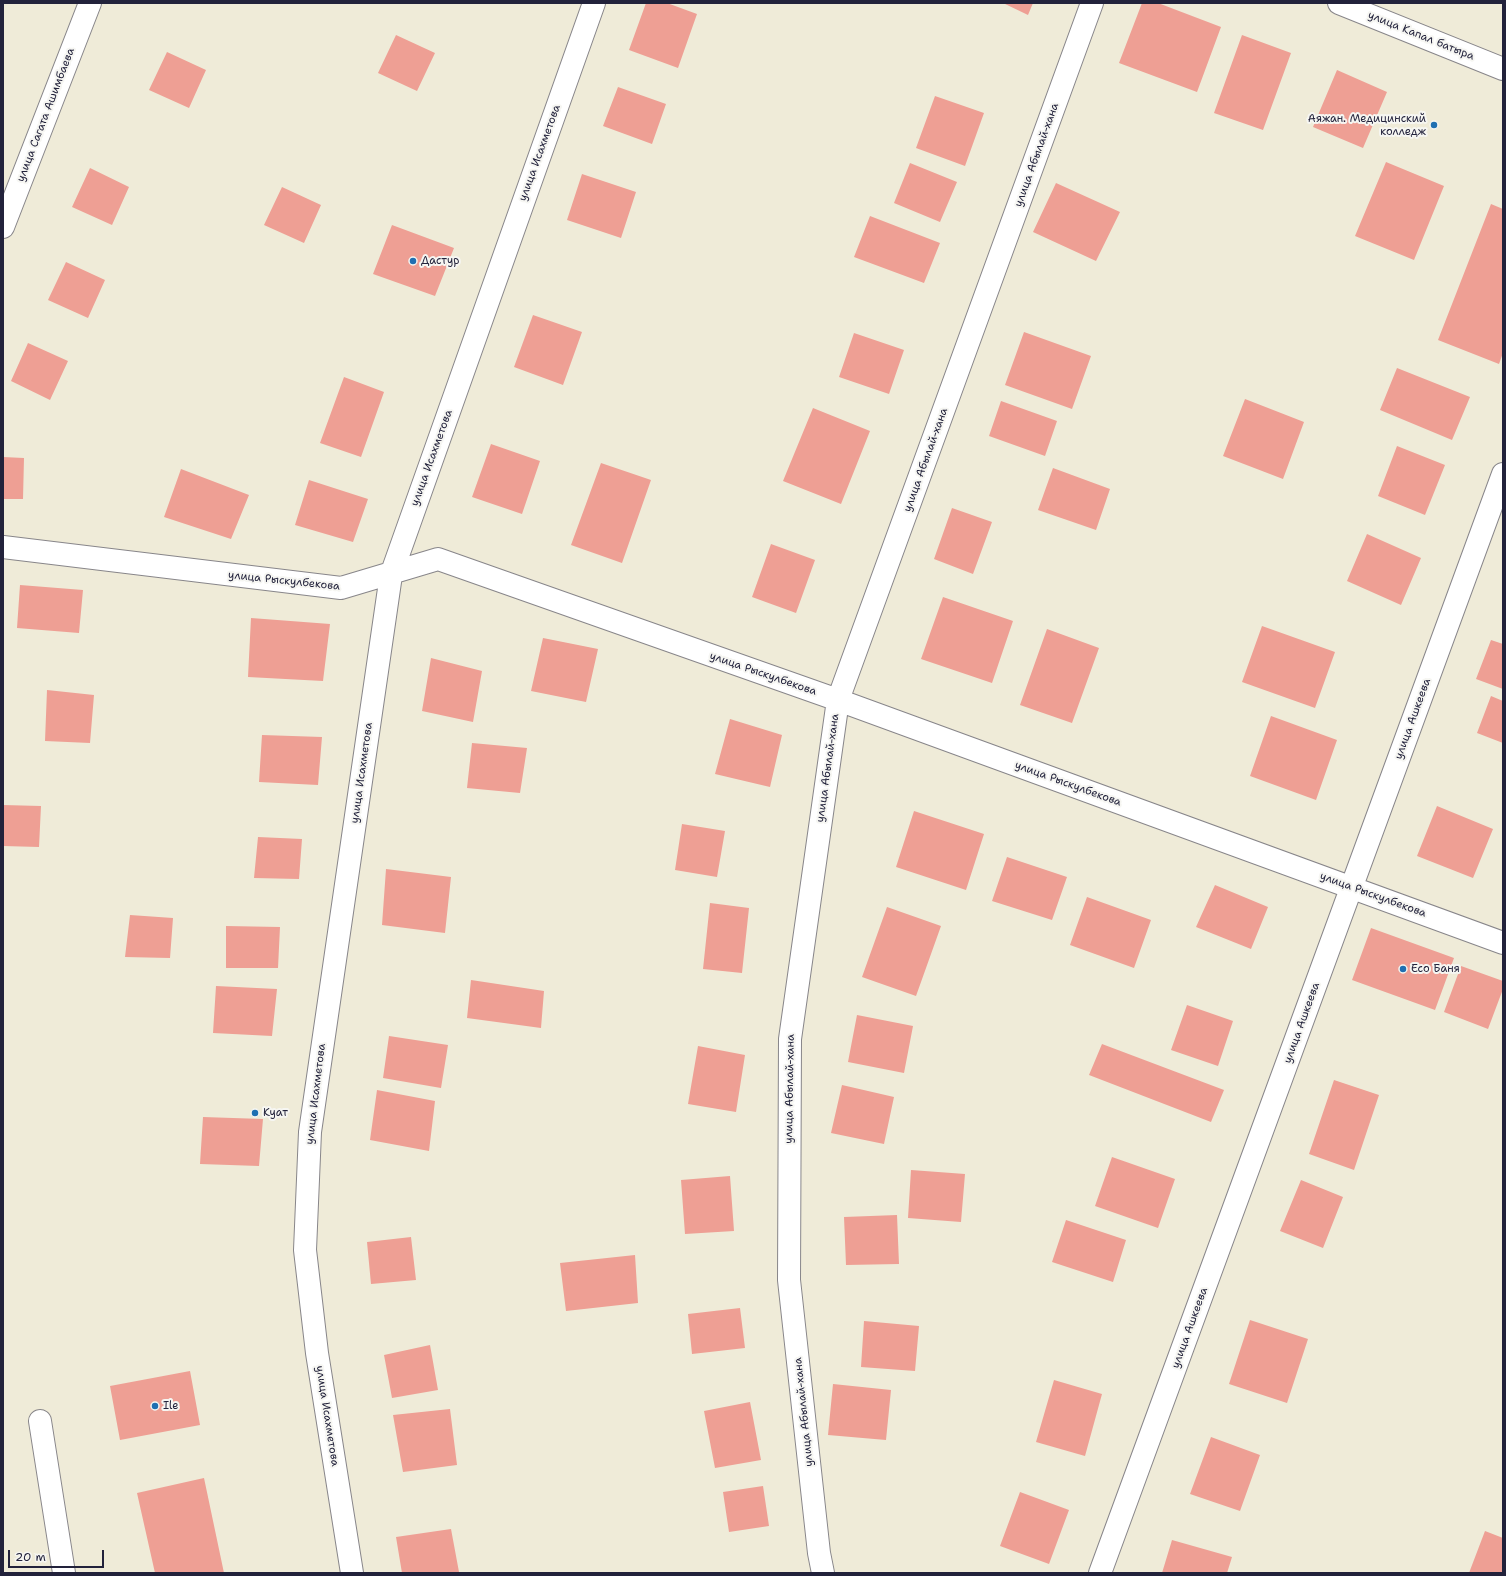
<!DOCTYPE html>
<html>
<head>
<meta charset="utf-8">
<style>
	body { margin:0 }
	#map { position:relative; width:1506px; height:1576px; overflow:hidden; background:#efebd8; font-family:"Shantell Sans",sans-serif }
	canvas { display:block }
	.frame { position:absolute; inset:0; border:4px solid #22223b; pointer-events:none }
	.scale { position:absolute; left:8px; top:1550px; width:96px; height:18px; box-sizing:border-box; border:2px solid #22223b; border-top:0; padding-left:5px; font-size:12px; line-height:14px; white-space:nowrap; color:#22223b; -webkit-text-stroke:3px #f6f6f2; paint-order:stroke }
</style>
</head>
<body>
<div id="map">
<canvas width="1506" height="1576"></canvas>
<div class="frame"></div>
<div class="scale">20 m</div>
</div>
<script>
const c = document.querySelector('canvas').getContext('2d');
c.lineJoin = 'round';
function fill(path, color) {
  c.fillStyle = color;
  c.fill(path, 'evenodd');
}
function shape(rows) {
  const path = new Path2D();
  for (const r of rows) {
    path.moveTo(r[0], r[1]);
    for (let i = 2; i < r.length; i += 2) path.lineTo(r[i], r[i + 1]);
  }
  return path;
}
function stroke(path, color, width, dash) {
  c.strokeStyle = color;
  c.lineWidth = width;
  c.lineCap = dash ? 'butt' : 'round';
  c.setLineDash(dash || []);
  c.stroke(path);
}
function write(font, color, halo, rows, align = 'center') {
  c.font = font + ' "Shantell Sans",sans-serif';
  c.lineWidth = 4;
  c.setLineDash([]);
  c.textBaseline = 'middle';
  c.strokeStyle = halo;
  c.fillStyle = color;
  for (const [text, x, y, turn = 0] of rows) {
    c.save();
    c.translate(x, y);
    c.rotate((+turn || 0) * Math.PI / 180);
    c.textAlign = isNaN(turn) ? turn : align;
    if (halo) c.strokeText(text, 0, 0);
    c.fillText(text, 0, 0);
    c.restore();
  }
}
fill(shape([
	[646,3,667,3,697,14,678,68,629,50],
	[1003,3,1033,3,1028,15],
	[1142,3,1158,3,1221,27,1197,92,1119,63],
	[396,35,435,53,417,91,378,73],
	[1242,35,1291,53,1263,130,1214,113],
	[167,52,206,70,189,108,149,90],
	[1337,70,1387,92,1363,148,1313,127],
	[618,87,666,104,652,144,603,126],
	[935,96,984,113,965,166,916,148],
	[1386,162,1444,186,1414,260,1355,236],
	[910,163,957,182,940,222,894,203],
	[90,168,129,187,112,225,72,207],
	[582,174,636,192,621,238,567,220],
	[1056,183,1120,212,1096,261,1033,232],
	[282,187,321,205,304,243,264,225],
	[1491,204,1503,209,1503,353,1499,364,1438,340],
	[870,216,940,243,924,283,854,257],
	[392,225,454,248,435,296,373,274],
	[66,262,105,280,88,318,48,300],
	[533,315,582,332,563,385,514,367],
	[1024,332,1091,356,1072,409,1005,385],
	[854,333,904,350,889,394,839,377],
	[28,343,68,361,50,400,11,381],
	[1397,368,1470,397,1452,440,1380,410],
	[344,377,384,392,361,457,320,443],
	[1245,399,1304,422,1283,479,1223,456],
	[1001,401,1057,421,1045,456,989,436],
	[813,408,870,431,841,504,783,481],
	[491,444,540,461,522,514,472,497],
	[1397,446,1445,465,1425,515,1378,496],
	[3,457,24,458,23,499,3,499],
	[601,463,651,480,622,563,571,545],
	[1053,468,1110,489,1096,530,1038,510],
	[181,469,249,495,231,539,164,517],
	[309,480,368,499,353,542,295,525],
	[952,508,992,522,973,574,934,559],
	[1367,534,1421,558,1401,605,1347,581],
	[771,544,815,560,796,613,752,597],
	[20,585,83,590,79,633,17,628],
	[943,597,1013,621,992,683,921,659],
	[251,618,330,624,323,681,248,677],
	[1262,626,1335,652,1315,708,1242,682],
	[1047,629,1099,648,1072,723,1020,705],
	[543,638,598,649,586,702,531,691],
	[1491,640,1503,644,1503,689,1476,679],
	[431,658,482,671,473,722,422,711],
	[47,690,94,695,90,743,45,741],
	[1491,696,1503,701,1503,743,1477,733],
	[1271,716,1337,740,1316,800,1250,776],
	[730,719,782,735,770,787,715,774],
	[262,735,322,737,318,785,259,782],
	[472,743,527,748,520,793,467,788],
	[3,805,41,806,39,847,3,846],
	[1437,806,1493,829,1473,878,1417,856],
	[914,811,984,834,966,890,896,867],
	[682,824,725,831,717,877,675,870],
	[258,837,302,839,299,879,254,878],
	[1007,857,1067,877,1052,920,992,901],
	[386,869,451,877,445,933,382,925],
	[1215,885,1268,907,1251,949,1196,927],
	[1087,897,1151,920,1134,968,1070,945],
	[710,903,749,908,742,973,703,969],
	[887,907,941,926,916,996,862,977],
	[130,915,173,918,170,958,125,957],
	[226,926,280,927,278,968,226,968],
	[1371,928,1454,958,1435,1010,1352,980],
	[1461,966,1503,981,1503,989,1488,1029,1444,1012],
	[471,980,544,991,541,1028,467,1018],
	[216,986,277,989,272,1036,213,1033],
	[1187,1005,1233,1021,1218,1066,1171,1050],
	[857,1015,913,1026,904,1073,848,1062],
	[389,1036,448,1045,441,1088,383,1078],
	[1102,1044,1224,1090,1211,1122,1089,1075],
	[698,1046,745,1055,736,1112,688,1104],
	[1334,1080,1379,1095,1354,1170,1309,1154],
	[842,1085,894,1097,884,1144,831,1133],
	[377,1090,435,1101,429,1151,370,1140],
	[203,1117,263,1119,259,1166,200,1164],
	[1112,1157,1175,1179,1158,1228,1095,1206],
	[911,1170,965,1174,961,1222,908,1218],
	[730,1176,734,1231,685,1234,681,1180],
	[1301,1180,1343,1197,1323,1248,1280,1231],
	[897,1215,899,1264,846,1265,844,1217],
	[1066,1220,1126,1240,1113,1282,1052,1262],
	[411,1237,416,1280,371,1284,367,1242],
	[635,1255,638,1303,566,1311,560,1263],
	[740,1308,745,1348,692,1354,688,1314],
	[1250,1320,1308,1339,1287,1403,1229,1384],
	[864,1321,919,1326,915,1371,861,1367],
	[430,1345,438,1390,392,1398,384,1355],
	[190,1371,200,1425,120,1440,110,1386],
	[1054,1380,1102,1394,1085,1456,1036,1442],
	[833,1384,891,1390,886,1440,828,1435],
	[750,1402,761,1460,715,1468,704,1411],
	[450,1409,457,1465,403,1472,393,1415],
	[1211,1437,1260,1455,1240,1511,1190,1494],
	[204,1478,224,1573,155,1573,137,1493],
	[763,1486,769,1526,729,1532,723,1492],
	[1020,1492,1069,1510,1049,1564,1000,1546],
	[451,1529,459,1572,402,1573,396,1537],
	[1485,1531,1503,1538,1503,1573,1469,1573],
	[1172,1540,1232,1557,1227,1573,1162,1573]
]), '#ee9f94');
const minor = shape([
	[1339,3,1503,69],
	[3,227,90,3],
	[3,547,341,588,438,559,838,700,1503,943],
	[40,1421,64,1573],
	[352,1573,317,1353,305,1250,310,1132,391,575,594,3],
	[823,1573,819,1553,789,1280,790,1039,838,700,1092,3],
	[1100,1573,1503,474]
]);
stroke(minor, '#88868a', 24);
stroke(minor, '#fff', 22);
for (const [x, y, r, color] of [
	[1434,125,4,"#1f6fb2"],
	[413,261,4,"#1f6fb2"],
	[1403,969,4,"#1f6fb2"],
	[255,1113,4,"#1f6fb2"],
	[155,1406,4,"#1f6fb2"]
]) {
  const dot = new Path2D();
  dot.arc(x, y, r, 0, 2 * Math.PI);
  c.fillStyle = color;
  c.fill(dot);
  stroke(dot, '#f6f6f2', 1.5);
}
write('11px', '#22223b', '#f6f6f2', [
	["улица Капал батыра",1421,36,22],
	["улица Сагата Ашимбаева",46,115,-69],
	["улица Исахметова",540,153,-70],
	["улица Абылай-хана",1037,155,-70],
	["улица Исахметова",432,458,-70],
	["улица Абылай-хана",926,460,-70],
	["улица Рыскулбекова",284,581,6],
	["улица Рыскулбекова",763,674,19],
	["улица Ашкеева",1413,719,-70],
	["улица Абылай-хана",828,768,-82],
	["улица Исахметова",362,773,-82],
	["улица Рыскулбекова",1068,784,20],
	["улица Рыскулбекова",1373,895,20],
	["улица Ашкеева",1302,1023,-70],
	["улица Абылай-хана",790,1089,-89],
	["улица Исахметова",316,1094,-83],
	["улица Ашкеева",1190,1328,-70],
	["улица Абылай-хана",804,1412,-96],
	["улица Исахметова",327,1416,81]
]);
write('11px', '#22223b', '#f6f6f2', [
	["Аяжан. Медицинский",1426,119,"right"],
	["колледж",1426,132,"right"],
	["Дастур",421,261],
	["Eco Баня",1411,969],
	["Куат",263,1113],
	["Ile",163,1406]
], 'left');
</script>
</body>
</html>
